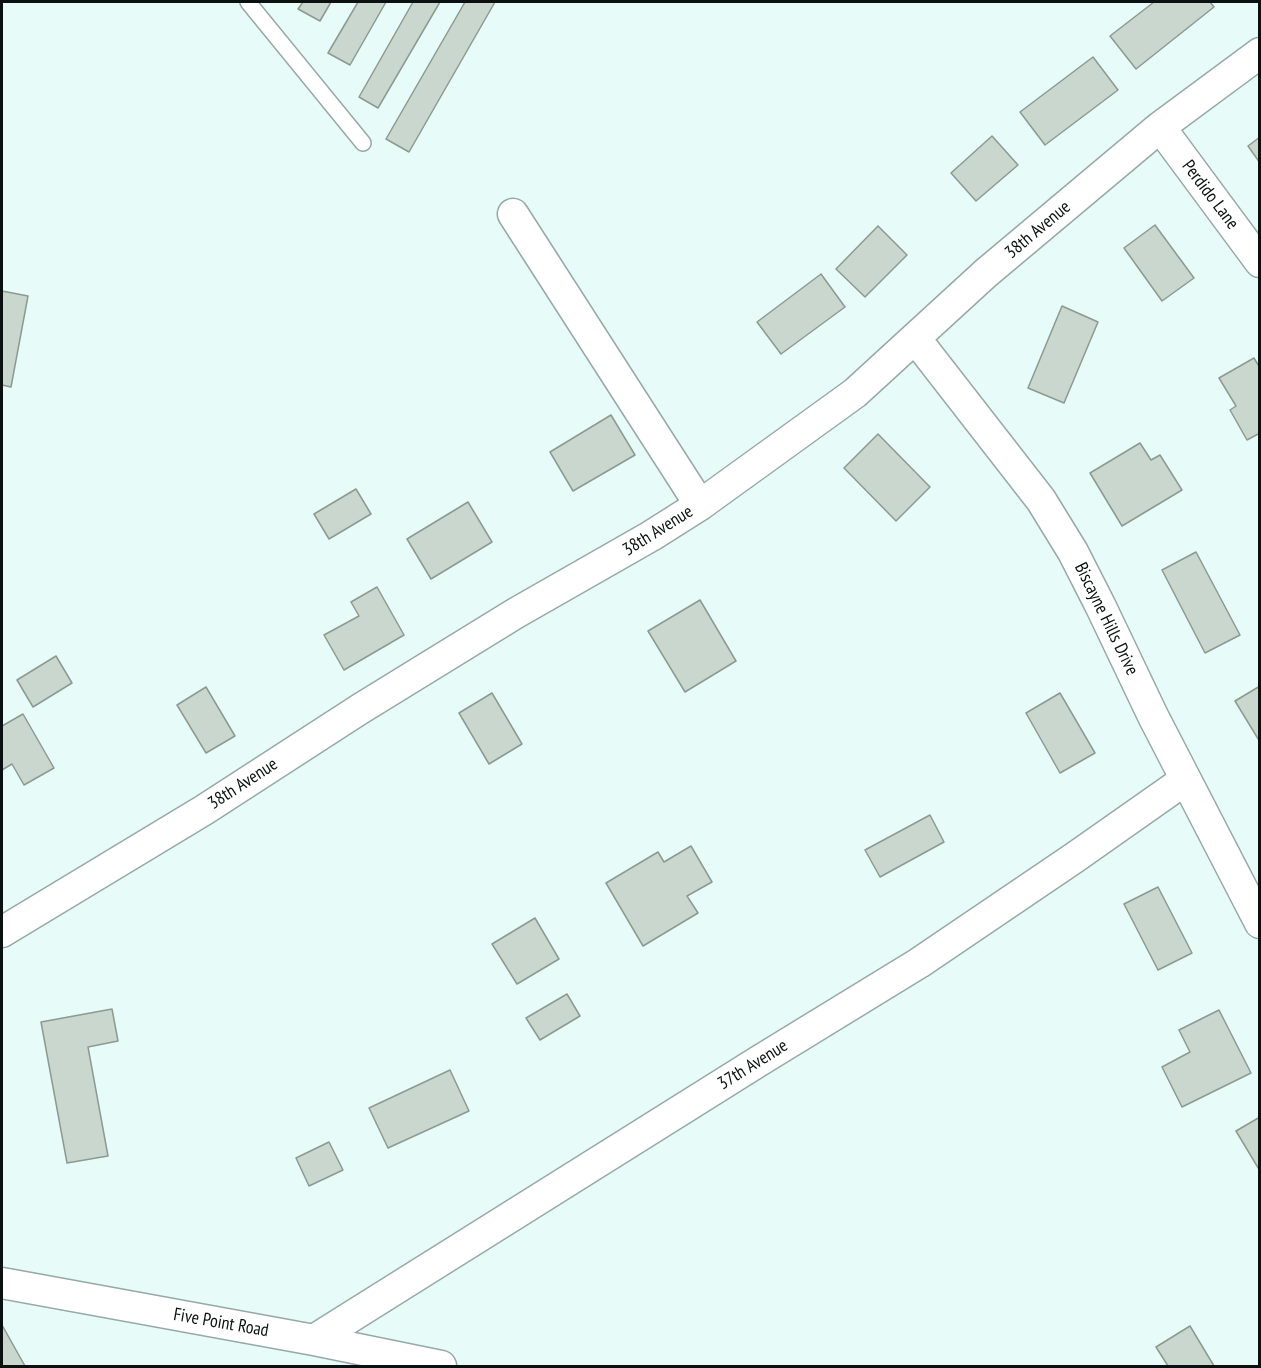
<!DOCTYPE html>
<html>
<head>
<meta charset="utf-8">
<style>
	body { margin:0 }
	#map { position:relative; width:1261px; height:1368px; overflow:hidden; background:#e7fbf8; font-family:"PT Sans Narrow",sans-serif }
	canvas { display:block }
	.frame { position:absolute; inset:0; border:3px solid #0a1110; pointer-events:none }
</style>
</head>
<body>
<div id="map">
<canvas width="1261" height="1368"></canvas>
<div class="frame"></div>
</div>
<script>
const c = document.querySelector('canvas').getContext('2d');
c.lineJoin = 'round';
function fill(path, color) {
  c.fillStyle = color;
  c.fill(path, 'evenodd');
}
function shape(rows) {
  const path = new Path2D();
  for (const r of rows) {
    path.moveTo(r[0], r[1]);
    for (let i = 2; i < r.length; i += 2) path.lineTo(r[i], r[i + 1]);
  }
  return path;
}
function stroke(path, color, width, dash) {
  c.strokeStyle = color;
  c.lineWidth = width;
  c.lineCap = dash ? 'butt' : 'round';
  c.setLineDash(dash || []);
  c.stroke(path);
}
function write(font, color, halo, rows, align = 'center') {
  c.font = font + ' "PT Sans Narrow",sans-serif';
  c.lineWidth = 4.5;
  c.setLineDash([]);
  c.textBaseline = 'middle';
  c.strokeStyle = halo;
  c.fillStyle = color;
  for (const [text, x, y, turn = 0] of rows) {
    c.save();
    c.translate(x, y);
    c.rotate((+turn || 0) * Math.PI / 180);
    c.textAlign = isNaN(turn) ? turn : align;
    if (halo) c.strokeText(text, 0, 0);
    c.fillText(text, 0, 0);
    c.restore();
  }
}
const building = shape([
	[303,2,331,2,320,21,298,9,303,2],
	[358,2,386,2,350,65,328,53,358,2],
	[413,2,440,2,378,108,359,97,413,2],
	[465,2,495,2,409,152,386,139,465,2],
	[1154,2,1210,2,1214,7,1136,69,1110,36,1154,2],
	[1093,57,1118,90,1045,145,1020,112,1093,57],
	[992,136,1018,165,976,201,951,173,992,136],
	[1260,137,1260,163,1248,146,1260,137],
	[1155,225,1194,278,1162,301,1124,248,1155,225],
	[878,226,907,255,865,297,836,269,878,226],
	[821,274,845,307,781,354,757,322,821,274],
	[2,291,28,296,11,387,2,385,2,291],
	[1062,306,1098,322,1064,403,1028,388,1062,306],
	[1254,358,1260,368,1260,433,1247,440,1230,410,1236,406,1219,378,1254,358],
	[611,415,635,455,573,491,550,452,611,415],
	[878,434,930,487,896,521,844,468,878,434],
	[1140,443,1151,460,1160,455,1182,490,1122,526,1090,473,1140,443],
	[356,489,371,514,329,539,314,514,356,489],
	[468,502,492,542,431,579,407,539,468,502],
	[1196,552,1240,635,1205,653,1162,570,1196,552],
	[377,587,404,635,344,670,324,635,359,616,351,602,377,587],
	[700,600,736,661,685,692,648,631,700,600],
	[56,656,72,683,33,707,17,680,56,656],
	[1260,686,1260,742,1235,701,1260,686],
	[206,687,235,736,206,753,177,705,206,687],
	[492,693,522,744,489,764,459,713,492,693],
	[1060,693,1095,753,1060,773,1026,713,1060,693],
	[23,714,54,768,24,785,12,764,2,770,2,726,23,714],
	[930,815,944,842,880,877,865,850,930,815],
	[691,846,712,882,687,896,698,913,643,946,606,883,658,852,664,862,691,846],
	[1158,887,1192,953,1158,970,1124,904,1158,887],
	[535,918,559,959,517,984,492,944,535,918],
	[567,994,580,1016,540,1040,526,1018,567,994],
	[112,1009,118,1041,88,1047,108,1156,67,1163,41,1022,112,1009],
	[1219,1010,1251,1073,1182,1107,1162,1067,1190,1052,1179,1030,1219,1010],
	[450,1070,469,1111,388,1148,369,1108,450,1070],
	[1260,1117,1260,1171,1236,1131,1260,1117],
	[329,1142,343,1170,309,1186,296,1158,329,1142],
	[2,1325,25,1366,2,1366,2,1325],
	[1190,1326,1214,1366,1168,1366,1156,1347,1190,1326]
]);
fill(building, '#c9d7ce');
stroke(building, '#8c9a91', 1.5);
const lane = shape([
	[248,2,363,143]
]);
const street = shape([
	[1160,127,1260,262],
	[513,214,700,505],
	[915,338,1041,500,1073,552,1101,607,1153,716,1260,923],
	[2,932,204,810,360,709,516,613,651,536,700,505,855,393,986,273,1160,127,1260,53],
	[2,1283,314,1340,441,1366],
	[314,1340,759,1061,919,963,1074,858,1185,780]
]);
stroke(lane, '#97a9a7', 18);
stroke(street, '#97a9a7', 33);
stroke(lane, '#fff', 15);
stroke(street, '#fff', 30);
write('18px', '#0a1110', '#fff', [
	["Perdido Lane",1210,195,53],
	["38th Avenue",1038,230,-40],
	["38th Avenue",658,531,-32],
	["Biscayne Hills Drive",1106,619,64],
	["38th Avenue",243,784,-33],
	["37th Avenue",753,1065,-32],
	["Five Point Road",221,1323,10]
]);
</script>
</body>
</html>
